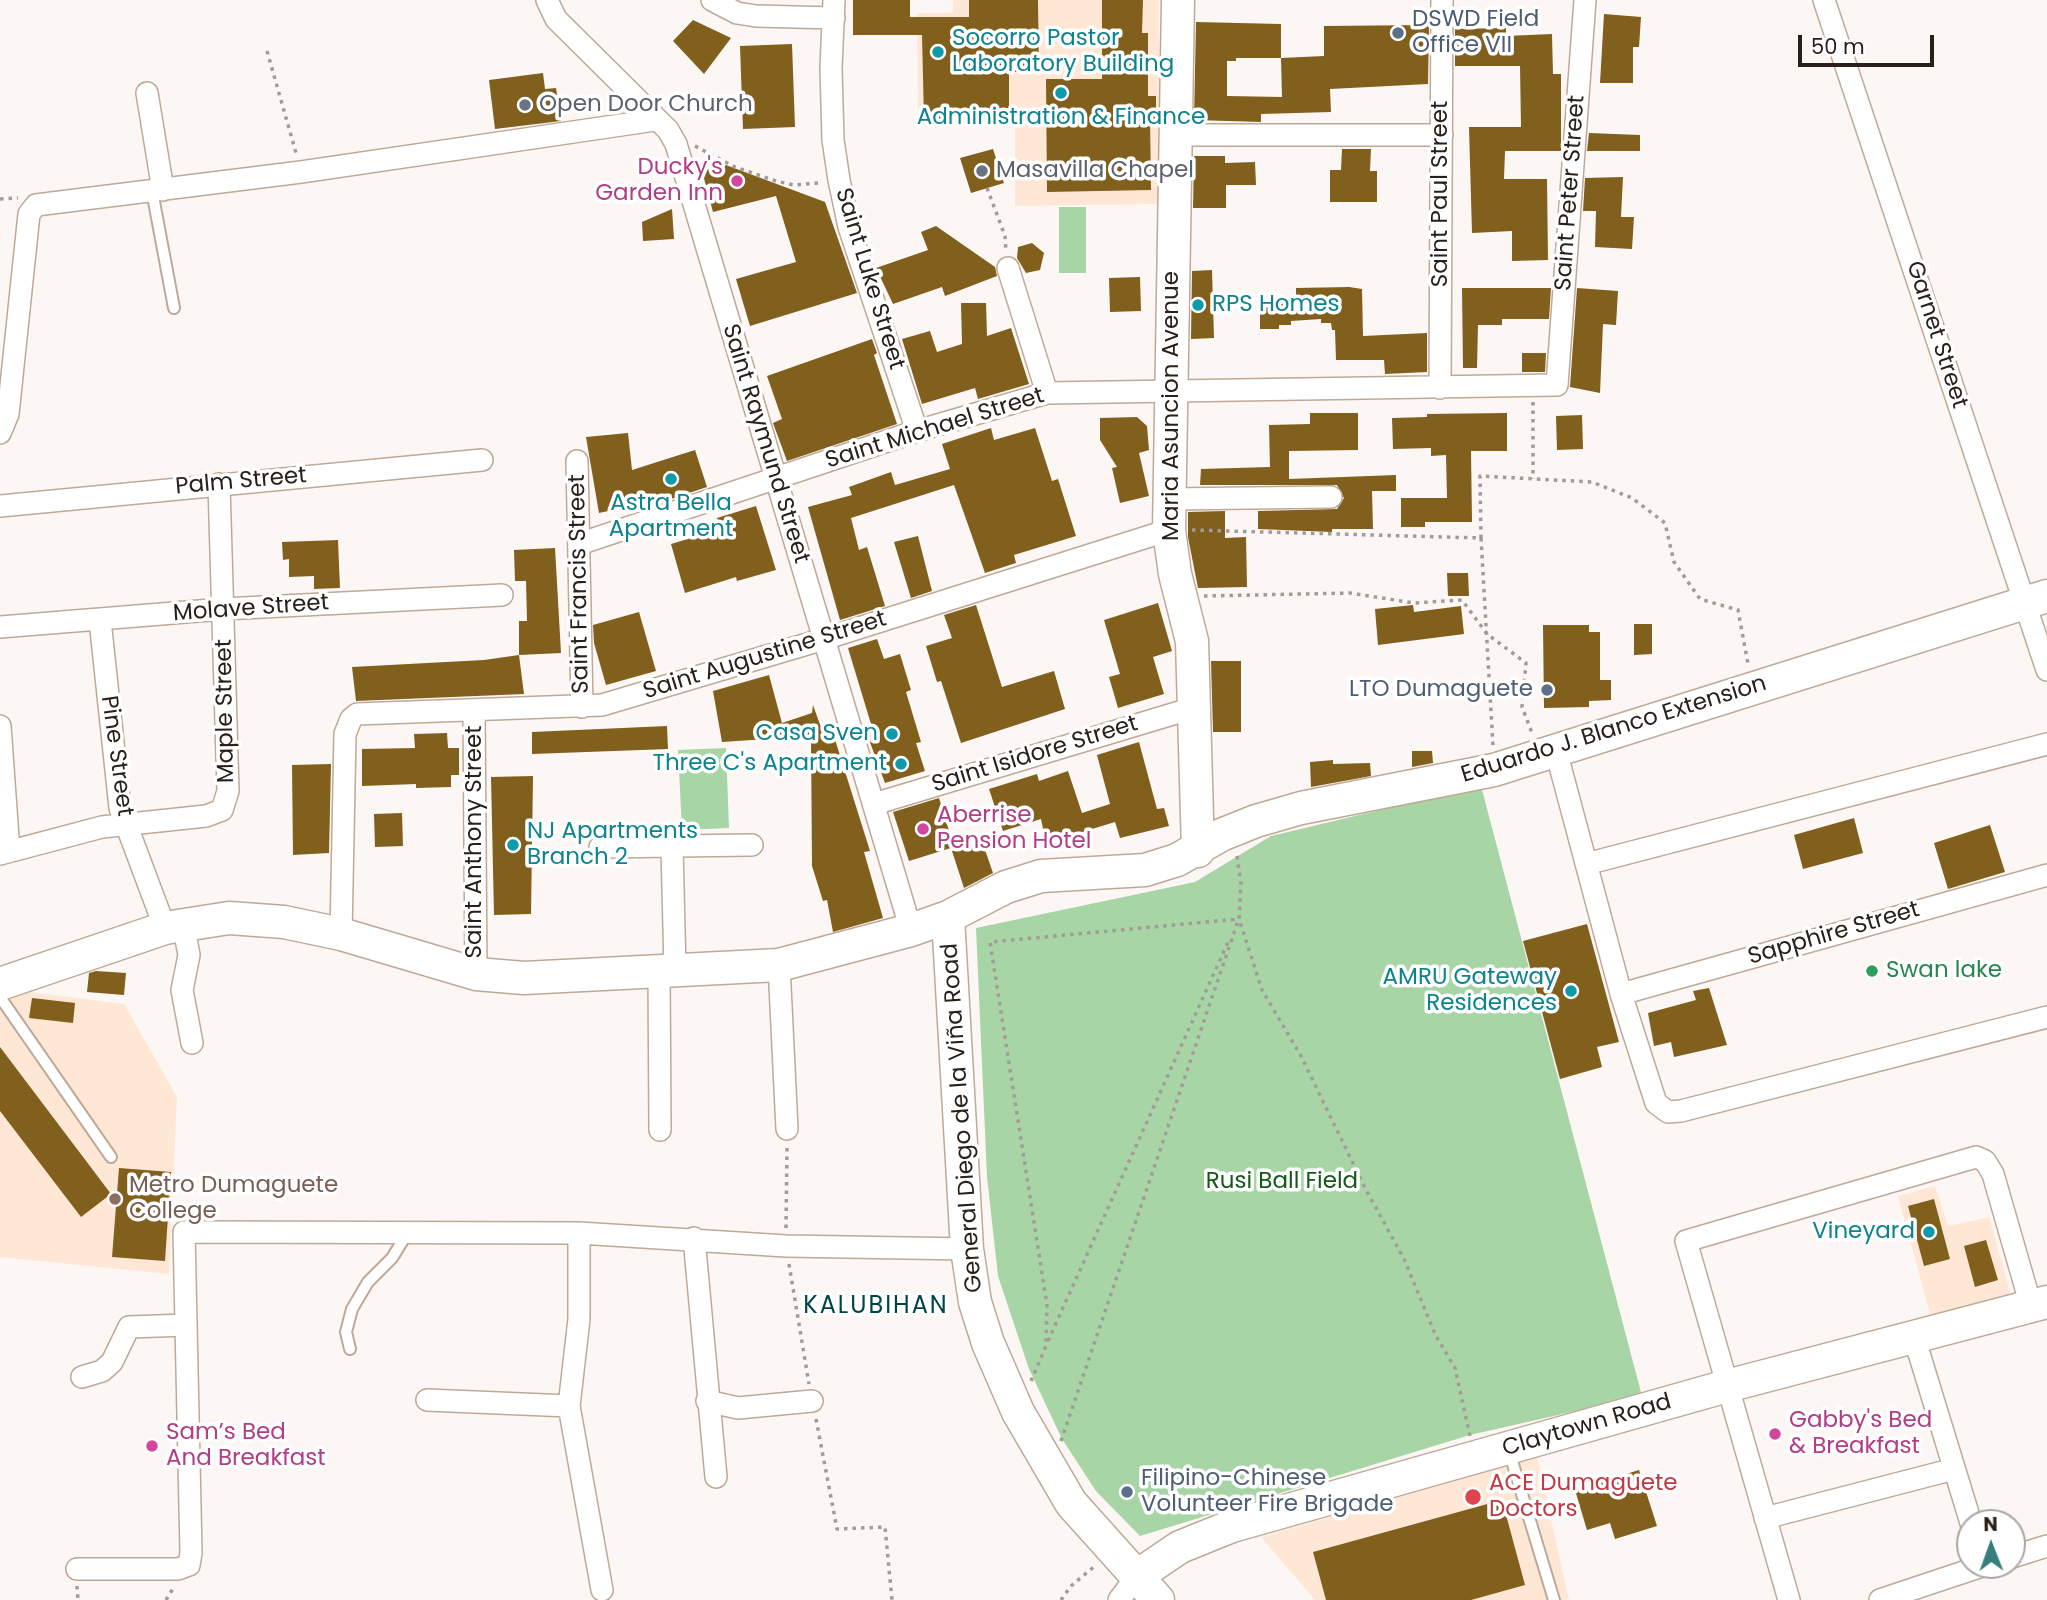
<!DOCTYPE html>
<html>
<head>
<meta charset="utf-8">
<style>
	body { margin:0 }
	#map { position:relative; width:2047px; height:1600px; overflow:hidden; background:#fcf7f4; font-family:Poppins,sans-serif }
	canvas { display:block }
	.north { position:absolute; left:1956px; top:1509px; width:70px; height:70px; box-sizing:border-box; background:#fff; border:2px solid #a9a6a3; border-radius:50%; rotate:359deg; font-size:19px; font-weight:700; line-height:28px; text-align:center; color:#29201a }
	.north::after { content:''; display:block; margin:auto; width:24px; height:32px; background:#377f7d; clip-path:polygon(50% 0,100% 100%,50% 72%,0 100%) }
	.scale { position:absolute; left:1798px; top:35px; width:136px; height:32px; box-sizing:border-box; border:4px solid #29201a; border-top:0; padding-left:9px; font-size:21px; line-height:24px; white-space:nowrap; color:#29201a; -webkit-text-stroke:5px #fff; paint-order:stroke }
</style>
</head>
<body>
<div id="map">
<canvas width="2047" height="1600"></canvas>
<div class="north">N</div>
<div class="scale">50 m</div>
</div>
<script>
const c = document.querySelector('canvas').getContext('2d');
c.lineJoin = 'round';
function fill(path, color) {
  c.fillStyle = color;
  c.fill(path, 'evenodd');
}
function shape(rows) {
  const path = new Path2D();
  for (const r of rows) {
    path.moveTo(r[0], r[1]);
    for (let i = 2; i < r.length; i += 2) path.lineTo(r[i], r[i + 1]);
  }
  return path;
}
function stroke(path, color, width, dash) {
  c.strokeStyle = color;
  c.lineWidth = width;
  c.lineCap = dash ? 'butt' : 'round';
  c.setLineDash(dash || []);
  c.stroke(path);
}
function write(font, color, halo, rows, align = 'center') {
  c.font = font + ' Poppins,sans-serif';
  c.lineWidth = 7;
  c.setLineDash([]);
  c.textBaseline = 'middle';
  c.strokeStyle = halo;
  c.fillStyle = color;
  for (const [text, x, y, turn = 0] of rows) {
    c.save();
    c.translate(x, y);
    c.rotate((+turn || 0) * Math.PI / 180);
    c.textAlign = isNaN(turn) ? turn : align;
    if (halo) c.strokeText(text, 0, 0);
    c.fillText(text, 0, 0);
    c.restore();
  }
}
fill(shape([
	[953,0,1159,0,1159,204,1015,206,1015,126,918,125,917,13,953,13],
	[22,991,124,1004,177,1097,169,1274,0,1257,0,997],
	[1935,1186,1948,1226,1989,1217,2013,1302,1932,1321,1898,1196],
	[1537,1457,1569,1600,1315,1600,1261,1537]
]), '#ffe7d5');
fill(shape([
	[1059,207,1086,207,1086,273,1059,273],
	[726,748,729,828,682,830,678,750],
	[1481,786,1642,1396,1470,1435,1140,1536,1096,1491,1062,1439,1029,1369,998,1276,987,1177,976,928,1195,882,1271,836]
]), '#a8d5a6');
fill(shape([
	[853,0,910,0,910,17,969,17,969,0,1038,0,1039,72,1009,72,1009,119,924,119,922,35,853,35],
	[1102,0,1143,0,1142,33,1148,33,1148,96,1156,96,1156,119,1150,119,1151,190,1047,192,1046,79,1102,79],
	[1604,14,1641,17,1639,47,1633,47,1633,83,1600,83],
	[693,20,731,38,704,74,673,41],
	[1196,22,1281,24,1281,58,1324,56,1324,26,1429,25,1428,84,1330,89,1331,112,1261,114,1261,122,1194,120],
	[1236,58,1281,58,1282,97,1227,96,1227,61,1236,61],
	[1506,28,1506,36,1552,34,1553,74,1561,74,1561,151,1505,151,1504,179,1547,179,1548,260,1512,261,1512,231,1472,233,1469,127,1521,127,1520,66,1455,66,1455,29],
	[792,44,795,127,743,129,740,46],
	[543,73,545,89,556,88,561,121,495,129,489,80],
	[1589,133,1640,135,1640,151,1587,151],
	[993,149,1004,183,971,193,960,158],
	[1342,149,1371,149,1370,171,1377,171,1377,202,1330,202,1330,170,1341,170],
	[1194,156,1225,156,1225,163,1255,162,1256,185,1226,185,1226,208,1193,208],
	[726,165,825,202,857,293,750,326,736,279,796,262,776,196,713,212,702,171],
	[1623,177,1621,217,1634,217,1632,249,1595,247,1596,211,1583,211,1585,178],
	[672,209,674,239,643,241,642,222],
	[936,226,995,267,997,276,945,296,942,287,893,304,876,268,928,250,921,232],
	[1032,243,1044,253,1040,270,1026,273,1017,258,1018,247],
	[1212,270,1214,338,1191,339,1192,271],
	[1140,277,1141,311,1110,312,1109,278],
	[1349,287,1362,289,1363,336,1427,333,1427,372,1385,374,1384,360,1336,360,1335,330,1332,330,1331,323,1321,323,1321,319,1291,321,1291,325,1279,325,1279,329,1260,329,1260,304,1296,303,1296,288],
	[1462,288,1551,288,1549,319,1502,319,1502,325,1478,325,1477,368,1463,368],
	[1577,288,1618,291,1616,325,1603,324,1600,393,1570,387],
	[961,303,986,303,987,336,1011,328,1029,384,978,399,975,388,922,404,902,339,930,331,937,352,962,344],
	[872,339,877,353,874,355,897,424,787,461,773,423,782,419,767,376],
	[1522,353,1546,353,1545,372,1522,372],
	[1310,413,1358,413,1358,450,1289,451,1289,479,1396,475,1396,491,1372,491,1373,529,1332,529,1332,532,1258,529,1258,511,1337,509,1344,498,1337,485,1200,485,1201,469,1270,467,1269,425,1310,424],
	[1507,413,1507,451,1471,451,1472,522,1425,522,1425,527,1401,527,1401,498,1447,498,1446,455,1431,456,1431,448,1393,449,1392,418,1427,417,1427,414],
	[1582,415,1583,449,1557,450,1556,416],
	[1137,417,1147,426,1149,450,1139,453,1149,496,1120,503,1112,468,1117,467,1100,440,1100,418],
	[991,428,994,440,1035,428,1052,481,1058,479,1076,536,1014,555,1016,563,985,573,954,485,851,518,859,550,867,547,885,606,840,620,808,507,852,495,849,487,891,472,895,485,950,469,942,444],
	[628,433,632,470,695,450,707,487,647,507,645,503,599,513,586,437],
	[756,506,776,570,737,581,736,577,685,593,671,544,721,529,717,518],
	[1225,511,1225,538,1246,537,1247,587,1198,588,1188,537,1188,512],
	[918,536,932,591,911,598,894,542],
	[338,540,340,588,314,589,314,576,289,577,289,559,283,560,282,542],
	[555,548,561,653,519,655,519,621,527,621,526,581,515,581,514,550],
	[1447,573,1468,573,1469,596,1448,596],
	[1158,603,1172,651,1153,657,1164,694,1118,708,1109,677,1120,674,1104,620],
	[976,605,1002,687,1054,671,1065,709,961,743,941,681,937,682,926,646,952,638,944,615],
	[1413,605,1414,612,1461,606,1464,634,1378,645,1375,609],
	[639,612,656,671,606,685,594,643,593,625],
	[1634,624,1652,624,1652,654,1634,655],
	[1543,625,1589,625,1589,632,1600,632,1600,680,1611,680,1611,700,1589,701,1589,707,1544,708],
	[877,639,884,659,900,654,911,690,906,692,921,742,916,743,925,771,885,783,864,726,871,724,848,648],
	[519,655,524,694,356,701,352,667,484,660],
	[1211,661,1241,661,1241,732,1213,732],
	[769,675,782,723,812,713,813,705,823,733,832,730,870,851,864,852,883,918,833,932,827,900,823,901,812,866,811,736,722,742,713,691],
	[667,726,668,749,532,754,532,732],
	[447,733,448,748,459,748,459,775,451,775,451,787,416,788,416,784,362,786,362,749,415,748,414,734],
	[1139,742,1157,809,1164,808,1169,826,1120,838,1115,822,1046,843,1041,819,1003,831,989,789,1037,774,1039,781,1068,771,1082,813,1110,804,1097,755],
	[1412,751,1432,751,1433,763,1412,767],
	[1333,760,1333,764,1370,763,1371,776,1311,787,1310,762],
	[331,764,329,853,293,855,292,765],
	[533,776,531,914,494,915,491,777],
	[939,798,954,847,909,861,893,812],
	[402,813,403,846,375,847,374,814],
	[1854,818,1863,853,1803,869,1794,835],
	[1990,825,2005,872,1948,889,1934,843],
	[982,841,993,873,964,888,952,851],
	[1587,924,1619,1042,1597,1047,1602,1067,1560,1079,1523,941],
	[96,971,126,973,124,995,87,992,89,973],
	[1709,988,1727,1045,1674,1057,1671,1042,1654,1046,1648,1013,1696,1000,1693,991],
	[32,998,75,1003,73,1023,29,1018],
	[0,1047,111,1194,81,1217,0,1111],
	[119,1168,171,1172,165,1261,112,1257],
	[1934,1199,1950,1259,1924,1266,1908,1206],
	[1986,1240,1998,1280,1975,1287,1964,1246],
	[1639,1470,1657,1526,1615,1539,1610,1523,1587,1530,1575,1490],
	[1502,1500,1525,1585,1471,1600,1326,1600,1313,1552]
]), '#815f1d');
const lane = shape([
	[152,191,174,308],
	[0,997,111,1157],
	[350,1349,346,1332,352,1309,368,1282,392,1258,408,1232],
	[1509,1451,1554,1600]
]);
const street = shape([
	[547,0,556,19,668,130,676,144,911,930],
	[712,0,737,13,756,16,834,18],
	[834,0,831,68,833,140,839,180,849,227,917,431],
	[1824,0,2047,670],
	[147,93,163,190],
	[1174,135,1442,135],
	[1008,268,1047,393],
	[1440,388,1442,0],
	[0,433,8,414,29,214,36,205,301,172,655,120],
	[577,461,582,707],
	[1169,499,1331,497],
	[0,506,482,460],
	[579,544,917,431,1047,393,1557,385,1585,0],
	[100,620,120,808,165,928],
	[0,627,223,609,502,595],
	[474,710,476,974],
	[0,726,9,851],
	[1556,751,1621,994,1656,1103,1668,1112,1681,1111,2047,1017],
	[874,804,1196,707],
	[600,847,752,845],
	[672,847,675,970],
	[0,854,102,827,206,816,222,810,228,791,219,484],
	[1586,864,2047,744],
	[183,923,189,955,182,990,192,1043],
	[341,934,345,734,351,719,357,714,602,705,824,639,1169,530],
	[779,965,787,1129],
	[659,971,660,1130],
	[1621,994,2047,875],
	[579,1233,579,1319,569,1406,602,1590],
	[694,1238,716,1477],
	[1914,1337,1971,1523],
	[82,1377,102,1371,112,1362,129,1327,186,1325],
	[427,1400,569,1406],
	[707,1401,738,1408,812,1401],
	[1765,1518,1954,1469],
	[2012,1557,2047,1546],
	[77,1569,178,1569,189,1565,191,1553,184,1232,579,1233,786,1246,967,1249],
	[1119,1600,1137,1576],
	[1789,1600,1686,1241,1976,1157,1985,1161,1993,1174,2031,1306],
	[1880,1600,1985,1565]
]);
const secondary = shape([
	[1178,0,1169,530,1175,574,1192,641,1198,851],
	[948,917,967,1249,975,1302,988,1343,1018,1412,1071,1503,1158,1600],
	[0,984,165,928,229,918,284,922,341,934,476,974,524,978,779,965,911,930,948,917,1006,887,1041,876,1145,870,1177,860,1221,835,1256,821,1301,808,1494,770,2047,596],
	[1137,1576,1180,1547,1232,1526,1727,1386,2047,1302]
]);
stroke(lane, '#bea998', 14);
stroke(street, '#bea998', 24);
stroke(secondary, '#bea998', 35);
stroke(shape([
	[267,51,296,153],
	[695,146,735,167,776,181,794,185,819,183],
	[987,188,1005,236,1006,252],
	[0,199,18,198],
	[1533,402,1533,479],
	[1192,530,1481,538,1480,476,1592,482,1632,498,1665,523,1674,562,1700,599,1738,610,1748,664],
	[1481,538,1493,746],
	[1204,596,1350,593,1414,603,1462,600,1487,634,1526,663,1522,707,1532,733],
	[1237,856,1241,884,1239,919,1262,990,1301,1056,1365,1188,1404,1259,1436,1336,1455,1368,1470,1436],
	[786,1228,787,1148],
	[789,1264,809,1384],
	[1048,1341,1229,940],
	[1031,1381,1046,1346,1047,1305,990,942,1239,919],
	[816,1419,837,1529,885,1527,892,1600],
	[1061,1441,1238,921],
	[77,1586,78,1600],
	[166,1600,174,1587],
	[1061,1600,1071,1586,1096,1565]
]), '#a29b97', 3.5, [3.5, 5]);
stroke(lane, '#fff', 10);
stroke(street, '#fff', 21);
stroke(secondary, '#fff', 32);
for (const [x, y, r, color] of [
	[1398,33,7,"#5c6f8a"],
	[938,52,7,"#0f9aa8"],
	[1061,93,7,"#0f9aa8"],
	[525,105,7,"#6b7280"],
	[982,171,7,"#6b7280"],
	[737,181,7,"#d1479c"],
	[1198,305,7,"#0f9aa8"],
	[671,479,7,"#0f9aa8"],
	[1547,690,7,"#5c6f8a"],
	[892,734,7,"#0f9aa8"],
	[901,764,7,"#0f9aa8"],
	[923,829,7,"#d1479c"],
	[513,845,7,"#0f9aa8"],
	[1872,971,7,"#2e9e5b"],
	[1571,991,7,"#0f9aa8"],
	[115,1199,7,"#8d6e63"],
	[1929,1232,7,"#0f9aa8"],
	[1775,1434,7,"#d1479c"],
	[152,1446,7,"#d1479c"],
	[1127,1492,7,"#5c6f8a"],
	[1473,1497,9,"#e0444e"]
]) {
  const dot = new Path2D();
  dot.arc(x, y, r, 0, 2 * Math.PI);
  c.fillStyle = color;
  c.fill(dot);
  stroke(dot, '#fff', 2.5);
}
write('23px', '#4e5e75', '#fff', [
	["DSWD Field",1412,20],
	["Office VII",1412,46],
	["LTO Dumaguete",1533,690,"right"],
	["Filipino-Chinese",1141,1479],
	["Volunteer Fire Brigade",1141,1505]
], 'left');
write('23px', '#0d838f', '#fff', [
	["Socorro Pastor",952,39,"left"],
	["Laboratory Building",952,65,"left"],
	["Administration & Finance",1061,118,"center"],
	["RPS Homes",1212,305,"left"],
	["Astra Bella",671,504,"center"],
	["Apartment",671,530,"center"],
	["Casa Sven",878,734],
	["Three C's Apartment",887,764],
	["NJ Apartments",527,832,"left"],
	["Branch 2",527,858,"left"],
	["AMRU Gateway",1557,978],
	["Residences",1557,1004],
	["Vineyard",1915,1232]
], 'right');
write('23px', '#5b616d', '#fff', [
	["Open Door Church",539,105],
	["Masavilla Chapel",996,171]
], 'left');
write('23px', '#b23c85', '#fff', [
	["Ducky's",723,168,"right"],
	["Garden Inn",723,194,"right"],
	["Aberrise",937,816],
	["Pension Hotel",937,842],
	["Gabby's Bed",1789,1421],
	["& Breakfast",1789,1447],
	["Sam’s Bed",166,1433],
	["And Breakfast",166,1459]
], 'left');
write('23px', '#29201a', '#fff', [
	["Saint Peter Street",1571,193,-86],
	["Saint Paul Street",1441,194,-90],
	["Saint Luke Street",869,279,73],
	["Garnet Street",1936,335,72],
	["Maria Asuncion Avenue",1172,406,-90],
	["Saint Michael Street",935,429,-17],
	["Saint Raymund Street",765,444,73],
	["Palm Street",241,482,-5],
	["Saint Francis Street",580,584,-91],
	["Molave Street",251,609,-4],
	["Saint Augustine Street",765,656,-17],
	["Maple Street",226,711,-91],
	["Eduardo J. Blanco Extension",1614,730,-17],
	["Saint Isidore Street",1035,755,-17],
	["Pine Street",116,756,82],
	["Saint Anthony Street",475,842,-90],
	["Sapphire Street",1834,934,-16],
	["General Diego de la Viña Road",963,1118,-94],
	["Claytown Road",1587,1426,-16]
]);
write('23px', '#27864d', '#fff', [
	["Swan lake",1886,971]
], 'left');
write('23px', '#155818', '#fff', [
	["Rusi Ball Field",1282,1182]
]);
write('23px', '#785e54', '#fff', [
	["Metro Dumaguete",129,1186],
	["College",129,1212]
], 'left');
write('23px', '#be3a42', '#fff', [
	["ACE Dumaguete",1489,1484],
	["Doctors",1489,1510]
], 'left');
c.letterSpacing = '2px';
write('24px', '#004443', '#fff', [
	["KALUBIHAN",876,1307]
]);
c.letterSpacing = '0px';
</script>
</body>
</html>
